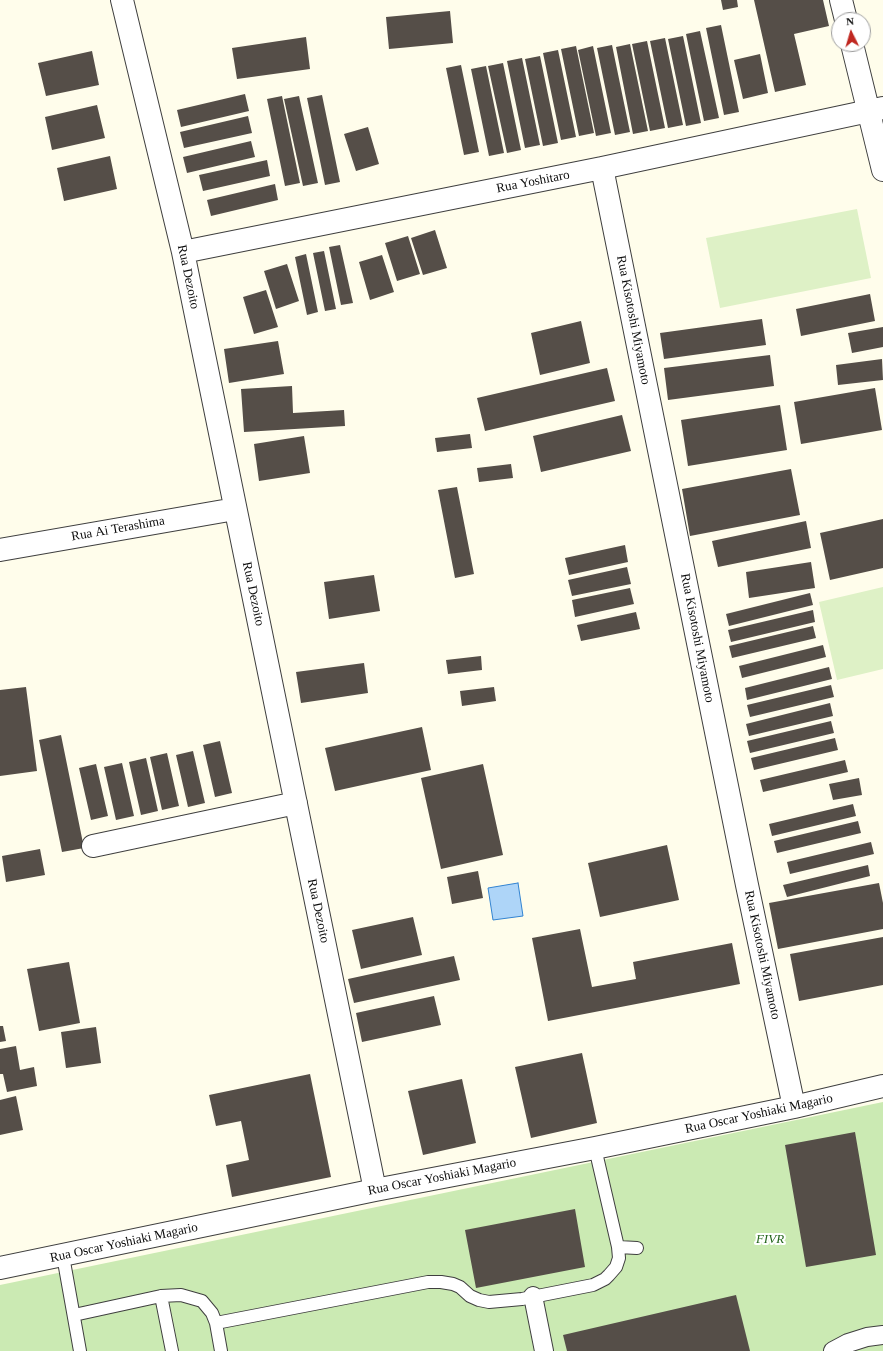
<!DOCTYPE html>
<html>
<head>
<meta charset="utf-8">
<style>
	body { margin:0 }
	#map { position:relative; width:883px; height:1351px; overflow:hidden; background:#fffdeb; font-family:Georgia,serif }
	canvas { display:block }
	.north { position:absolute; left:831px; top:12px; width:40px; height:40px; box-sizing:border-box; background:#fff; border:1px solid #9e9e9e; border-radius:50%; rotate:355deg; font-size:11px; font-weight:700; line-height:16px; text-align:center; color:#0c0c0c }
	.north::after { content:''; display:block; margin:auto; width:14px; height:18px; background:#c02720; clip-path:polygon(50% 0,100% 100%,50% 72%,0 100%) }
</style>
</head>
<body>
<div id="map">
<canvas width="883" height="1351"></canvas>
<div class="north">N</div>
</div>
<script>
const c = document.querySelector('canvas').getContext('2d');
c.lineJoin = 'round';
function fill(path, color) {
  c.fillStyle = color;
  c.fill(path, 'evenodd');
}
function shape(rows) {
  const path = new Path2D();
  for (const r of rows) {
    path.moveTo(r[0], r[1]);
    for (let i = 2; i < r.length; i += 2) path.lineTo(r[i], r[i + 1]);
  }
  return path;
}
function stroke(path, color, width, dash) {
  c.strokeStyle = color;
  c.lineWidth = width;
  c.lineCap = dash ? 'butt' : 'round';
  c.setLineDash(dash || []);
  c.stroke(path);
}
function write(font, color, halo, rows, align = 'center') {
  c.font = font + ' Georgia,serif';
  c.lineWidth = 4;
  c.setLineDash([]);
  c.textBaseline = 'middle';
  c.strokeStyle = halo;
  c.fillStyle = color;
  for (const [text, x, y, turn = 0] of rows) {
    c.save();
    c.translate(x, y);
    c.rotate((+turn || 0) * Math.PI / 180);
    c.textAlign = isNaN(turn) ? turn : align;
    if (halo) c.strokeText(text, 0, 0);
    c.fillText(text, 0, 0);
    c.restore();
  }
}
fill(shape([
	[883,1102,883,1351,0,1351,0,1285]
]), '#cbeab3');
fill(shape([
	[857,209,871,278,720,308,706,238],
	[883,587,883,669,837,680,819,602]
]), '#def1c6');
const water = shape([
	[518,883,523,916,493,920,488,888,518,883]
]);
fill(water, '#aed5f8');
stroke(water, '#3283d1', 1);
fill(shape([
	[721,0,737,0,738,7,723,10],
	[754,0,823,0,829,26,794,34,806,85,775,92],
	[450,11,453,43,389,49,386,17],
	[721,25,739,112,724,115,706,28],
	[700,31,719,118,704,121,686,34],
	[683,36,701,123,686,126,668,39],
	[306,37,310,69,237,79,232,48],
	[665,38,683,125,668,128,650,41],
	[647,41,665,128,650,131,632,44],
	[630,44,648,131,633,134,616,47],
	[612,45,630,132,615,135,597,48],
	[576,46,594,133,579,136,561,49],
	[593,46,611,133,596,136,578,50],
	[558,50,576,137,561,140,543,53],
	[92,51,99,85,46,96,38,63],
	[760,54,768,93,743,99,734,60],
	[540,56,558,143,543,146,525,59],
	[522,58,540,145,525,148,507,61],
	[503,63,521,150,507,153,488,66],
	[461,65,479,152,464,155,446,68],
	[486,66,504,153,489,156,471,69],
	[245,94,249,111,181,127,177,110],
	[322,95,340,182,325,185,307,98],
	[282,96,300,183,285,186,267,99],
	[299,96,318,183,303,186,284,99],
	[97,105,105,138,52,150,45,117],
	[248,116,252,133,184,148,180,132],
	[368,127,379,164,356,171,344,134],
	[251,141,255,157,187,173,183,157],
	[110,156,117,189,64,201,57,168],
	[267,160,270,176,203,191,199,175],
	[275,184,278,200,211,216,207,200],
	[435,230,447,268,423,275,411,238],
	[408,236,420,274,397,281,385,243],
	[340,245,353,303,341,305,329,247],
	[324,251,336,309,325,311,313,253],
	[306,254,318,312,307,315,295,257],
	[382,255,394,292,370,300,359,262],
	[287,264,299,301,276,309,264,271],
	[266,290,278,327,254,334,243,297],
	[870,294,875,321,801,336,796,309],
	[762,319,766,345,664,359,660,333],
	[581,321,590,363,540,375,531,333],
	[883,327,883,347,852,353,848,333],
	[278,341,284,374,229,383,224,349],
	[770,355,774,386,668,400,664,368],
	[882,359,883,380,838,385,836,365],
	[607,368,615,401,485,431,477,398],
	[292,386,293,413,344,410,345,426,244,432,241,389],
	[875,388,882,430,801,444,794,402],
	[780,405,787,450,688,466,681,420],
	[622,415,631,451,541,472,533,436],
	[470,434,472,448,437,452,435,438],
	[304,436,310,473,259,481,254,444],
	[511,464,513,478,479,482,477,468],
	[791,469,800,515,690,536,682,489],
	[457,487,474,574,455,578,438,490],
	[883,519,883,568,830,580,820,533],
	[806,521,811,548,718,567,712,541],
	[625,545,628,562,569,575,565,558],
	[811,562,815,588,749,598,746,572],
	[627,567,631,584,572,596,568,580],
	[374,575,380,611,329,619,324,582],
	[630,588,634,604,575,617,572,600],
	[810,593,813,605,729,626,726,614],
	[813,610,815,622,731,642,728,630],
	[636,612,640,629,581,641,577,625],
	[813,626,816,638,732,658,729,646],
	[823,645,826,657,742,678,739,666],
	[481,656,482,670,448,674,446,660],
	[364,663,368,693,301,703,296,672],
	[829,667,832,679,747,700,745,688],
	[831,685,834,697,750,717,747,705],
	[26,687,37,771,0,776,0,690],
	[494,687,496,701,462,706,460,691],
	[830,703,833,716,749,736,746,724],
	[831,721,834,733,750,753,747,741],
	[422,727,431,770,335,791,325,748],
	[61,735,84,848,62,852,39,740],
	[835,738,838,750,754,770,751,758],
	[220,741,232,793,215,797,203,745],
	[193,751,205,803,188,807,176,755],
	[167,753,179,806,162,810,150,757],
	[146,758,158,811,141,815,129,762],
	[845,760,848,772,763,792,760,780],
	[122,763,134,816,116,820,104,767],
	[96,764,108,816,91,820,79,768],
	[483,764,503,855,441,869,421,778],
	[859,778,862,795,833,800,829,784],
	[853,804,856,816,772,836,769,824],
	[858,821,861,833,777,853,774,841],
	[871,842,874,854,790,874,787,862],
	[667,845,679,900,600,917,588,863],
	[40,849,45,875,6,882,2,856],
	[868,865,870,876,787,897,783,885],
	[478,871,483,898,452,904,447,877],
	[879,883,883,903,883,929,778,949,769,903],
	[413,917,422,955,361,969,352,930],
	[580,929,592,987,636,979,633,962,732,943,740,984,548,1021,532,938],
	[883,937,883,985,799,1001,790,954],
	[454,956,460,980,354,1003,348,979],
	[69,962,80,1023,39,1031,27,969],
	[434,996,441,1025,362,1042,356,1013],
	[0,1026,3,1026,6,1041,0,1042],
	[96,1027,101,1063,66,1068,61,1032],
	[16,1046,20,1070,34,1067,37,1086,7,1092,3,1074,0,1074,0,1049],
	[582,1053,597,1123,531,1138,515,1067],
	[310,1074,331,1177,232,1197,226,1165,249,1160,241,1121,216,1126,209,1095],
	[462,1079,476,1143,423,1155,408,1091],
	[16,1096,23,1130,0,1135,0,1100],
	[855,1132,876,1255,806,1267,785,1145],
	[575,1209,585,1267,476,1288,465,1230],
	[736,1295,750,1351,567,1351,563,1335]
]), '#554e48');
const service = shape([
	[618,1247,637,1248],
	[63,1256,80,1351],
	[161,1296,172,1351],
	[74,1315,161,1296,181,1295,202,1301,212,1313,216,1323,221,1351],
	[216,1323,428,1282,441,1282,453,1284,460,1287,470,1296,479,1300,489,1302,522,1299,593,1285,605,1279,609,1275,616,1267,619,1258,618,1247,595,1148]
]);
const pedestrian = shape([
	[533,1296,544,1351],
	[833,1351,848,1343,867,1337,883,1335]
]);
const minor = shape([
	[122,0,183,252,375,1190],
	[841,0,846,20],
	[852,44,883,170],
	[602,168,747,885,794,1107],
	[183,252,602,168,883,108],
	[0,550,235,509],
	[93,846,296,803],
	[0,1268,375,1190,595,1148,794,1107,883,1086]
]);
stroke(service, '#3f3f3f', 14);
stroke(pedestrian, '#3f3f3f', 20);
stroke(minor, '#3f3f3f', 24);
stroke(service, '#fff', 12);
stroke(pedestrian, '#fff', 18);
stroke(minor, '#fff', 22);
write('13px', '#0c0c0c', '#fff', [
	["Rua Yoshitaro",533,182,-11],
	["Rua Dezoito",188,277,78],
	["Rua Kisotoshi Miyamoto",633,320,79],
	["Rua Ai Terashima",118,529,-10],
	["Rua Dezoito",253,594,78],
	["Rua Kisotoshi Miyamoto",697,638,79],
	["Rua Dezoito",318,911,78],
	["Rua Kisotoshi Miyamoto",762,955,78],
	["Rua Oscar Yoshiaki Magario",759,1114,-12],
	["Rua Oscar Yoshiaki Magario",442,1177,-11],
	["Rua Oscar Yoshiaki Magario",124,1243,-12]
]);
write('italic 13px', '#23651b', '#fff', [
	["FIVR",770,1240]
]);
</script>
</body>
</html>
